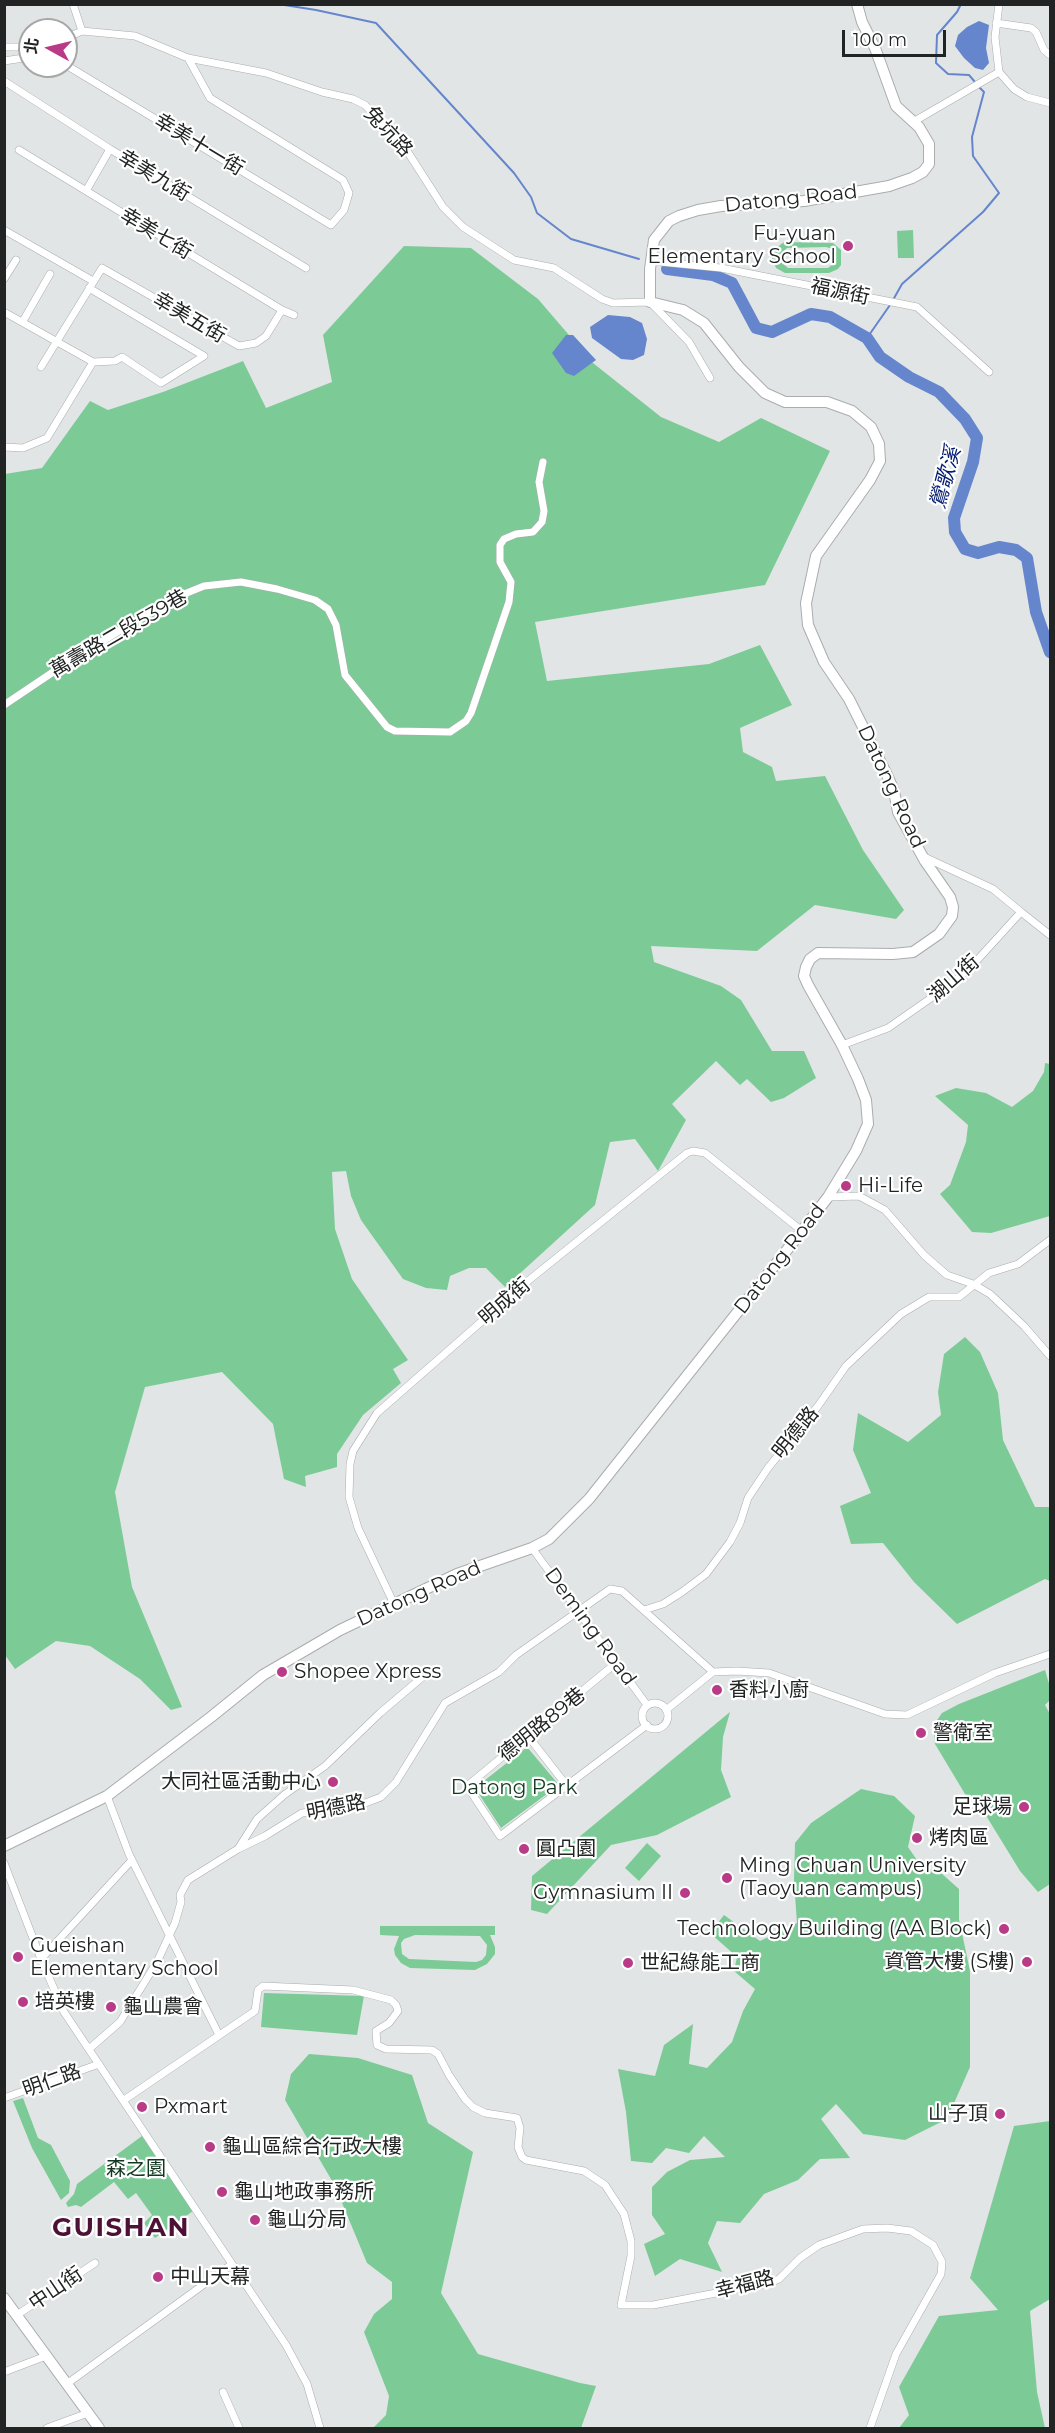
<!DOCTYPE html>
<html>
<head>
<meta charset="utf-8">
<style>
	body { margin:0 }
	#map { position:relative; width:1055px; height:2433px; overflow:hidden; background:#e1e5e6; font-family:Montserrat,"Noto Sans TC",sans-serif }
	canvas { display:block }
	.frame { position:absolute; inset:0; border:6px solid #222424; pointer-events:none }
	.north { position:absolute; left:18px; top:18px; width:60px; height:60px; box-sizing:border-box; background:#fff; border:2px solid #a7a7a7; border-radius:50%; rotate:278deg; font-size:16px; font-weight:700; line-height:24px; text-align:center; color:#222424 }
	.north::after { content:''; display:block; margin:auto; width:21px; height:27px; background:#b93a87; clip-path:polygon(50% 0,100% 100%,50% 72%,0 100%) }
	.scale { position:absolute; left:842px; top:30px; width:104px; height:27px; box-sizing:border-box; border:3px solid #222424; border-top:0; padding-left:8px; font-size:18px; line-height:21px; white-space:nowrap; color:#222424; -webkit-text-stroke:4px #fff; paint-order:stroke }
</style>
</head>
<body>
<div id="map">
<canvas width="1055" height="2433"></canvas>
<div class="frame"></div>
<div class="north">北</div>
<div class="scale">100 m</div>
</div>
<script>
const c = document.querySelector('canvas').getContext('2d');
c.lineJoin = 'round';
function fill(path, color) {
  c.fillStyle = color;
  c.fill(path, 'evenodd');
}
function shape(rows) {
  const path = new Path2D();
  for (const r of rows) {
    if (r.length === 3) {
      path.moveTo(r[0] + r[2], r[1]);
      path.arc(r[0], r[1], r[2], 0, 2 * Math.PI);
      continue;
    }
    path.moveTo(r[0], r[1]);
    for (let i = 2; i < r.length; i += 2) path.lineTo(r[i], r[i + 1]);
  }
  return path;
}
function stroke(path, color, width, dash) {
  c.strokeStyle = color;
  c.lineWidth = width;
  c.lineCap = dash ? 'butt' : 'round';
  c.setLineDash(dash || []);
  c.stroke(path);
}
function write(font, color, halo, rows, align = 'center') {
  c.font = font + ' Montserrat,"Noto Sans TC",sans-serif';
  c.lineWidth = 4.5;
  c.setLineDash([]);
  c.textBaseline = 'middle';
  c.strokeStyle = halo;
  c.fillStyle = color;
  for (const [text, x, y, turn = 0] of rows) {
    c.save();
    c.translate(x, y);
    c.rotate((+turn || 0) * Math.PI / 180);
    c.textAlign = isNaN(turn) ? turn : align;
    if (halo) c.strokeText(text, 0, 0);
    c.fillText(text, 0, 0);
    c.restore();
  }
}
fill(shape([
	[913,230,914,258,898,258,897,231],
	[784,242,833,243,841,250,841,265,838,269,829,273,785,273,776,268,772,258,776,248],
	[826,247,833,249,836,255,836,262,828,268,788,268,780,261,780,255,787,248],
	[404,246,471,248,538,299,593,363,661,417,719,442,761,418,830,451,765,585,535,622,547,681,709,664,760,645,792,705,740,728,743,752,772,767,776,781,825,776,863,850,904,910,896,919,815,905,757,951,651,946,654,962,721,986,741,1000,772,1051,804,1051,816,1078,784,1098,771,1102,747,1079,740,1085,716,1061,672,1104,686,1120,658,1171,635,1139,610,1142,595,1205,505,1287,486,1268,469,1268,450,1276,447,1290,426,1288,403,1279,361,1220,351,1196,346,1171,332,1172,335,1229,352,1279,408,1360,393,1369,401,1383,363,1415,337,1454,337,1467,305,1476,306,1487,284,1479,273,1424,222,1372,145,1387,115,1492,132,1587,182,1707,171,1710,140,1679,90,1646,56,1641,15,1669,5,1655,5,474,42,468,90,401,108,410,163,392,243,361,266,408,332,382,323,335],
	[1045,1063,1050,1064,1050,1216,991,1233,972,1232,940,1194,950,1185,966,1142,968,1125,935,1096,956,1088,986,1093,1012,1107,1033,1091,1044,1072],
	[965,1337,980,1352,998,1393,1003,1440,1035,1507,1050,1507,1050,1581,1045,1579,957,1624,914,1582,883,1543,851,1544,840,1506,871,1493,853,1450,858,1413,908,1442,941,1415,938,1392,944,1354],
	[1045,1670,1050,1687,1050,1700,1045,1705,1050,1714,1050,1884,1038,1892,1020,1871,974,1796,968,1799,935,1744,933,1726,942,1713,959,1704],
	[730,1712,723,1737,721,1770,731,1797,657,1835,611,1845,547,1914,531,1910,532,1876],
	[527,1747,559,1785,501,1828,475,1788],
	[861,1789,894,1796,915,1816,908,1847,921,1866,941,1873,959,1889,959,1919,970,1971,970,2067,947,2119,905,2140,863,2134,836,2104,821,2119,850,2158,820,2159,798,2180,764,2194,740,2223,717,2221,708,2243,722,2272,680,2259,655,2276,644,2244,665,2234,652,2215,652,2187,667,2172,690,2160,725,2157,704,2136,689,2153,666,2148,652,2163,631,2161,626,2112,618,2069,655,2076,664,2045,693,2024,689,2064,707,2068,732,2042,743,2011,755,1989,734,1971,737,1957,710,1933,724,1915,760,1941,797,1923,794,1881,795,1843,811,1823],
	[647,1843,661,1856,639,1881,625,1868],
	[380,1926,495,1926,495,1935,490,1935,495,1947,495,1954,487,1964,475,1970,410,1968,401,1963,395,1955,394,1949,399,1936,380,1935],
	[415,1935,480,1936,487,1945,486,1955,482,1960,476,1962,409,1959,402,1954,401,1943,404,1939],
	[264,1993,364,1996,357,2035,261,2027],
	[309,2054,358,2058,412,2075,428,2123,473,2152,441,2293,478,2354,580,2383,596,2386,581,2428,373,2428,386,2415,389,2396,364,2332,374,2314,392,2299,392,2282,367,2263,335,2186,285,2100,291,2074],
	[23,2098,38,2138,51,2145,70,2181,69,2193,61,2200,32,2148,13,2101],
	[1050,2121,1050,2299,1030,2311,1037,2392,1045,2428,899,2428,909,2415,899,2387,939,2316,998,2310,970,2278,1014,2126],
	[142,2136,193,2211,155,2238,144,2223,152,2215,136,2193,128,2199,114,2182,81,2207,76,2205,68,2207,66,2203,74,2194,77,2184]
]), '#7ccb96');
fill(shape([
	[979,21,989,25,986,48,989,63,983,70,975,68,964,58,955,46,958,35,967,27],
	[608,315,630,317,642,323,647,339,644,355,633,360,621,359,592,338,590,327],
	[566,335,573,335,596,360,574,376,566,373,552,353]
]), '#6586cc');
stroke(shape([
	[278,4,316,10,376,23,514,173,531,197,537,213,571,239,639,259],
	[961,4,957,12,937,35,936,63,948,74,969,75,975,82],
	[893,300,902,284,983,212,999,193,973,156,972,137,984,92,979,87],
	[867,338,890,305]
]), '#6586cc', 2);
stroke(shape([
	[667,269,713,275,732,283,756,328,772,332,811,314,830,317,867,338,880,357,909,377,939,392,965,419,977,438,973,462,954,518,955,532,965,549,978,553,999,547,1016,550,1027,558,1036,612,1050,652]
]), '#6586cc', 12);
const street = shape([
	[73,4,82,31],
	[999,4,995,37,999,72,1014,89,1027,97,1050,103],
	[996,23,1031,28,1036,32,1044,50,1050,55],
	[66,38,82,31,135,36,188,58,266,73,322,92,353,99,365,105,402,143,443,207,463,227,514,260,554,268,602,299,613,303,650,302,689,342,710,378],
	[4,47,30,47],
	[4,61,30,57],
	[66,65,331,225,344,210,349,193,343,180,210,98,188,58],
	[4,81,110,149,306,268],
	[913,122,999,72],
	[19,150,282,310,294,315],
	[86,191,110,149],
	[4,230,93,281],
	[651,261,721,268,917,307,989,372],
	[4,279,16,260],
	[89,288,204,356,161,383,122,357,115,361,93,362],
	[4,312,93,362],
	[23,321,50,274],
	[41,367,102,268,239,346,256,343,266,336,282,310],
	[4,447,23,448,47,438,93,362],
	[4,705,68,662,172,599,204,586,241,582,277,589,315,600,328,609,336,625,345,675,387,727,395,731,450,732,466,721,471,713,509,602,511,582,500,562,500,545,504,539,516,534,533,532,542,522,544,511,539,482,543,462],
	[922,856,993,889,1021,912],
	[842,1045,888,1028,951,984,970,968,1021,912,1050,935],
	[828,1197,859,1196,885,1210,924,1255,947,1275,973,1284,990,1294,1024,1326,1050,1356],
	[532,1548,647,1705],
	[394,1604,358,1528,349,1497,350,1464,353,1451,377,1413,529,1280,687,1153,693,1151,705,1153,802,1231],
	[644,1610,663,1604,682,1592,706,1574,730,1542,740,1523,748,1498,768,1468,818,1406,846,1366,901,1314,929,1297,959,1297,989,1273,1018,1264,1050,1240],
	[616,1663,467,1786,500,1836,647,1725],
	[655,1716,13],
	[666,1710,713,1672,737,1671,769,1673,885,1714,907,1715,995,1673,1050,1654],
	[528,1736,567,1786],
	[107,1796,129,1854,219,2035],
	[238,1849,257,1819,284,1795,325,1766,380,1713,426,1674],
	[4,1863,41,1959,64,2012,286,2345,307,2384,320,2428],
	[41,1959,132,1860],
	[89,2049,120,2022,157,1962,175,1923,181,1902,180,1895,188,1880,238,1849,265,1836,302,1813,360,1805,381,1797,396,1782,445,1703,499,1672,516,1655,610,1589,622,1591,713,1672],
	[4,2098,99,2064],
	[124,2100,255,2011,258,1990,263,1986,353,1990,391,2000,396,2005,398,2011,389,2023,376,2031,377,2045,386,2049,432,2050,438,2054,449,2075,465,2099,473,2107,485,2113,517,2118,520,2128,518,2147,522,2157,526,2160,584,2171,605,2185,624,2214,631,2241,631,2256,621,2305,653,2305,769,2283,779,2279,800,2258,819,2245,863,2229,887,2228,911,2231,933,2245,942,2262,941,2274,896,2354,870,2428],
	[17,2315,95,2263],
	[4,2372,46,2356],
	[68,2383,232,2264],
	[223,2392,239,2428],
	[47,2428,88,2413]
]);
const secondary = shape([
	[4,1846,107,1796,211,1717,263,1675,340,1630,457,1574,532,1548,549,1539,589,1499,802,1231,828,1197,856,1151,868,1124,866,1100,858,1079,842,1045,808,985,804,976,806,967,810,959,818,953,893,954,913,952,939,934,952,916,953,907,950,897,925,861,898,812,894,791,887,775,849,699,824,662,808,625,806,603,816,556,870,480,880,461,879,444,871,427,852,411,827,402,785,402,765,393,739,367,704,323,683,310,650,302,650,269,654,240,669,221,679,216,698,210,721,206,804,201,889,186,912,178,923,172,929,164,929,144,919,127,896,106,875,48,862,22,857,4],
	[4,2298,99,2428]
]);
stroke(street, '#a9adae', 8);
stroke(secondary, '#a9adae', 12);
stroke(street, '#fff', 7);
stroke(secondary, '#fff', 10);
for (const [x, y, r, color] of [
	[848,246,6,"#b93a87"],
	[846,1186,6,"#b93a87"],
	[282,1672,6,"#b93a87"],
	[717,1690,6,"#b93a87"],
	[921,1733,6,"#b93a87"],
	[333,1782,6,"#b93a87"],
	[1024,1807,6,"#b93a87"],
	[917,1838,6,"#b93a87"],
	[524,1849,6,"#b93a87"],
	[727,1878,6,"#b93a87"],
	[685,1893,6,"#b93a87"],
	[1004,1929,6,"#b93a87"],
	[18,1957,6,"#b93a87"],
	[1027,1962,6,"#b93a87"],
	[628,1963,6,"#b93a87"],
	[23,2002,6,"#b93a87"],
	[111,2007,6,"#b93a87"],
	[142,2107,6,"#b93a87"],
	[1000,2114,6,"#b93a87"],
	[210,2147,6,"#b93a87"],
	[222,2192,6,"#b93a87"],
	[255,2220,6,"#b93a87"],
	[158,2277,6,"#b93a87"]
]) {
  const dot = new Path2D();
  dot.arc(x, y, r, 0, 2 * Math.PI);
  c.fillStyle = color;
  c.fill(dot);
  stroke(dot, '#fff', 2);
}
write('20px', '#222424', '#fff', [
	["兔坑路",388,132,47],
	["幸美十一街",199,145,31],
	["幸美九街",154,176,31],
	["Datong Road",791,199,-6],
	["幸美七街",156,234,31],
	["福源街",840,292,12],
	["幸美五街",189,318,30],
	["萬壽路二段539巷",119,634,-30],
	["Datong Road",891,787,65],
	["湖山街",954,979,-41],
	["Datong Road",780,1259,-52],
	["明成街",505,1302,-41],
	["明德路",796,1433,-51],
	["Datong Road",419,1594,-24],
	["Deming Road",590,1627,54],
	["德明路89巷",542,1725,-39],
	["明德路",336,1808,-11],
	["明仁路",52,2081,-20],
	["幸福路",745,2285,-14],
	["中山街",56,2289,-34]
]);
write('20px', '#222424', '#fff', [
	["Fu-yuan",836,234,"right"],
	["Elementary School",836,257,"right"],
	["Hi-Life",858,1186],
	["Shopee Xpress",294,1672],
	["香料小廚",729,1690],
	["警衛室",933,1733],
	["大同社區活動中心",321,1782,"right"],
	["足球場",1012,1807,"right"],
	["烤肉區",929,1838],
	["圓凸園",536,1849],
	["Ming Chuan University",739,1866],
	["(Taoyuan campus)",739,1889],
	["Gymnasium II",673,1893,"right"],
	["Technology Building (AA Block)",992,1929,"right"],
	["Gueishan",30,1946],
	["Elementary School",30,1969],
	["資管大樓 (S樓)",1015,1962,"right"],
	["世紀綠能工商",640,1963],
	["培英樓",35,2002],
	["龜山農會",123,2007],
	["Pxmart",154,2107],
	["山子頂",988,2114,"right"],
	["龜山區綜合行政大樓",222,2147],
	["龜山地政事務所",234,2192],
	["龜山分局",267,2220],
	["中山天幕",170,2277]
], 'left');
write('20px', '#143721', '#fff', [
	["Datong Park",514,1788],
	["森之園",136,2169]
]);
write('italic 21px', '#041c6e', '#fff', [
	["鶯歌溪",946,478,-75]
]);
c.letterSpacing = '1.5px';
write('bold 26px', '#4e1136', '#fff', [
	["GUISHAN",121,2228]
]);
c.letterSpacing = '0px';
</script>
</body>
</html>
